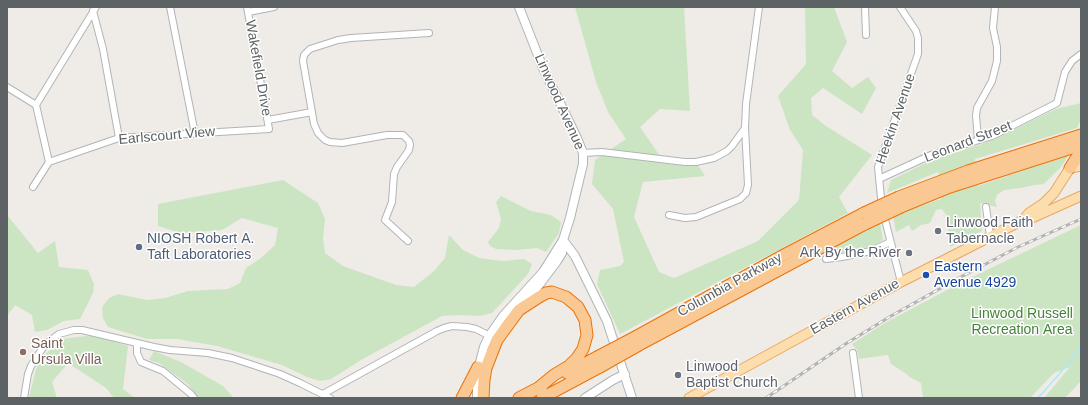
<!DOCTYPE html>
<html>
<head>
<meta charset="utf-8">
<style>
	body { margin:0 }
	#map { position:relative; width:1088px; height:405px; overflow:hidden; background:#efebe6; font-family:Arial,sans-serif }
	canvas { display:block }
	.frame { position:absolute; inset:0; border:8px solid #5d6365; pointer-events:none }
</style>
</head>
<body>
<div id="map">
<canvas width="1088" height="405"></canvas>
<div class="frame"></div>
</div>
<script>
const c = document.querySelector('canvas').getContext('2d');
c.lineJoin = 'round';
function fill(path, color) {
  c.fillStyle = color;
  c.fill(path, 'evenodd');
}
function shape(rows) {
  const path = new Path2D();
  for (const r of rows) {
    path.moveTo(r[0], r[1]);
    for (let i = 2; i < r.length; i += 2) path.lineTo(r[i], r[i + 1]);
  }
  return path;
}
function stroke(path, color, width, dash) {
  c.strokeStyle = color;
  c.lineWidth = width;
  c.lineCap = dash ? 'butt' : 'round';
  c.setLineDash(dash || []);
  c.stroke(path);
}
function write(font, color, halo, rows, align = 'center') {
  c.font = font + ' Arial,sans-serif';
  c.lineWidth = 3;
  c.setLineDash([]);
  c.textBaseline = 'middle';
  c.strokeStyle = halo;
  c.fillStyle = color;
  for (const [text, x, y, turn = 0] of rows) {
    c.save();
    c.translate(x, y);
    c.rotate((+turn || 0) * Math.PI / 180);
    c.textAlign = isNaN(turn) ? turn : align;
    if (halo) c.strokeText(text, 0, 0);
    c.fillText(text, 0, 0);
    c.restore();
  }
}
fill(shape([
	[575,7,684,7,690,111,660,109,640,127,662,159,696,162,705,176,643,182,634,217,659,272,674,278,758,241,799,200,803,150,790,130,778,96,806,64,805,7,834,7,847,42,832,71,852,88,868,77,876,88,862,114,823,88,811,98,812,115,826,126,872,155,839,197,848,213,620,334,597,284,600,270,620,266,624,262,613,209,592,184,595,160,626,139,608,112,596,82],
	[1081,103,1081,119,1077,128,975,159,978,186,1069,155,1061,167,1044,184,1034,185,1021,188,1004,190,997,195,995,201,997,207,980,203,982,231,950,247,947,216,942,209,936,210,930,223,921,225,912,231,909,225,896,232,893,216,941,199,938,172,887,193,891,180,932,160,988,142,1056,109],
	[283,180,318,203,325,219,323,238,325,253,343,266,396,285,414,287,434,271,445,258,449,235,463,250,479,258,502,261,524,259,532,264,528,274,492,313,480,316,462,315,442,316,361,360,331,379,320,381,307,377,282,365,217,346,177,339,147,339,108,327,103,318,102,307,109,298,118,294,147,300,165,298,188,291,228,289,240,283,246,268,261,258,275,245,278,228,242,218,222,230,181,233,158,226,158,204],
	[501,196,531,211,551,215,561,222,559,233,546,252,537,248,516,250,496,249,490,246,488,242,499,228,501,219,496,202],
	[7,215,38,253,55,241,59,267,88,270,94,284,93,293,80,319,64,321,47,330,35,332,32,315,15,305,7,316],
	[880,223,883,240,873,246,827,256,824,252],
	[1081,225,1081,381,1065,398,1044,398,1070,367,1054,373,1030,398,923,398,921,383,908,376,908,375,891,364,888,355,859,359,857,349,856,349,852,344,885,323,966,280],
	[94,335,128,346,123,389,135,398,114,398,106,388,68,363,52,382,57,398,29,398,38,361,62,339],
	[154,351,181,362,223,386,234,398,198,398,188,384,159,363,149,360]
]), '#cbe5c3');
stroke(shape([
	[1038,398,1068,364,1078,351,1081,343]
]), '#a9eafc', 1.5);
const street = shape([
	[170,7,195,134],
	[865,7,866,35],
	[900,7,916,31,918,38,918,54,878,167,882,208,901,282],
	[93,11,103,49,119,138],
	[248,12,274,7],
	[7,87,36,105,49,162],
	[36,105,96,7],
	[268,120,312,112],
	[978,139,976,116,977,108,992,81,997,61,997,47,993,28,995,7],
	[583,153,602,152,685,162,696,162,714,158,727,151,732,146,745,128],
	[879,179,931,155,992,136,1057,103,1065,72,1072,61,1081,54],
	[33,187,49,162,119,138,269,129,247,7],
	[986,207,990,236],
	[669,215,685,218,696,217,740,199,746,193,748,185,745,128,746,104,759,7],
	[408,241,385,220,392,202,394,174,397,167,409,150,410,145,409,141,403,135,387,135,342,143,330,142,325,140,318,133,314,124,303,61,304,55,310,49,338,40,351,38,429,33],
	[826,259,842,257,871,251,890,242],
	[137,343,137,353,141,362,163,371,191,394,194,398],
	[853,353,859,398],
	[323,394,437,331,444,328,452,326,467,327,476,329,492,337],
	[24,398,28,374,31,366,42,349,47,343,59,334,74,330,82,330,154,347,170,350,208,353,232,358,280,374,300,383,330,398]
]);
const secondary = shape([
	[563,240,575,256,607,321,632,398],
	[524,305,557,261,562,253,563,241],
	[477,398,477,374,484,347,489,336,503,316,543,272,563,240,570,218,583,164,583,153,577,138,543,68,519,7],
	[585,398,613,380,625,374]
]);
const primary = shape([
	[1024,219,1029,213,1044,203,1054,193,1070,168,1081,166],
	[689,398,901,282,1023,220,1032,218,1081,196]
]);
const highway = shape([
	[1070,168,1081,151],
	[899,197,968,171,1081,135],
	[901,207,950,187,1081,145],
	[637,336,782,256,864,213],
	[639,345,865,224],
	[567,373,597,357],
	[462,398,478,367],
	[483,398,484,380,486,368,497,340,519,310,539,297,546,293,552,292,566,297,578,307,585,320,587,335,583,349,577,358,569,366,554,375,537,389],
	[519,398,542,386],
	[542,398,600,367]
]);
stroke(street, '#b1b5b7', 8);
stroke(secondary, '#b0b5b8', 10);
stroke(primary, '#eca661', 11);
stroke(highway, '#eb7209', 13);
stroke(street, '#fff', 6);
stroke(secondary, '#fff', 8);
stroke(primary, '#fcdeae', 9);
stroke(highway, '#f9c893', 11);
const rail = shape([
	[766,398,847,343,891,316,959,278,1018,247,1081,219]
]);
stroke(rail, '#b2b3b3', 3);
stroke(rail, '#fff', 1.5, [4.5]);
const highwayBridge = shape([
	[864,213,899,197],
	[865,224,901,207],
	[597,357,637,336],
	[600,367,639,345]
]);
stroke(highwayBridge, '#eb7209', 13, []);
stroke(highwayBridge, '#f9c893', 11);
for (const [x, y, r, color] of [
	[938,231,4,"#6b7280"],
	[139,247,4,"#5c6f8a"],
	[909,253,4,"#6b7280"],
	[926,275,4,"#1a4fb4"],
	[23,352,4,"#8d6e63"],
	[678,375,4,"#6b7280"]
]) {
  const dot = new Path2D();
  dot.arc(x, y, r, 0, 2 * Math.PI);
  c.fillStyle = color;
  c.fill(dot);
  stroke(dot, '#fff', 1.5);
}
write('14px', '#5d6365', '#fff', [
	["Wakefield Drive",258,68,80],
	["Linwood Avenue",559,102,66],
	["Heekin Avenue",896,119,-71],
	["Earlscourt View",167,136,-5],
	["Leonard Street",968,142,-21],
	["Columbia Parkway",730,285,-29],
	["Eastern Avenue",855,307,-29]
]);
write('14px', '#5b616d', '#fff', [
	["Linwood Faith",946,223],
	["Tabernacle",946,239],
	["Ark By the River",901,253,"right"],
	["Linwood",686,367],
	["Baptist Church",686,383]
], 'left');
write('14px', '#4e5e75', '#fff', [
	["NIOSH Robert A.",147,239],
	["Taft Laboratories",147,255]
], 'left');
write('14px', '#164399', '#fff', [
	["Eastern",934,267],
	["Avenue 4929",934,283]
], 'left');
write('14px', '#458238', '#fff', [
	["Linwood Russell",1022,314],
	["Recreation Area",1022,330]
]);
write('14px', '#785e54', '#fff', [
	["Saint",31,344],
	["Ursula Villa",31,360]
], 'left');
</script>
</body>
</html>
